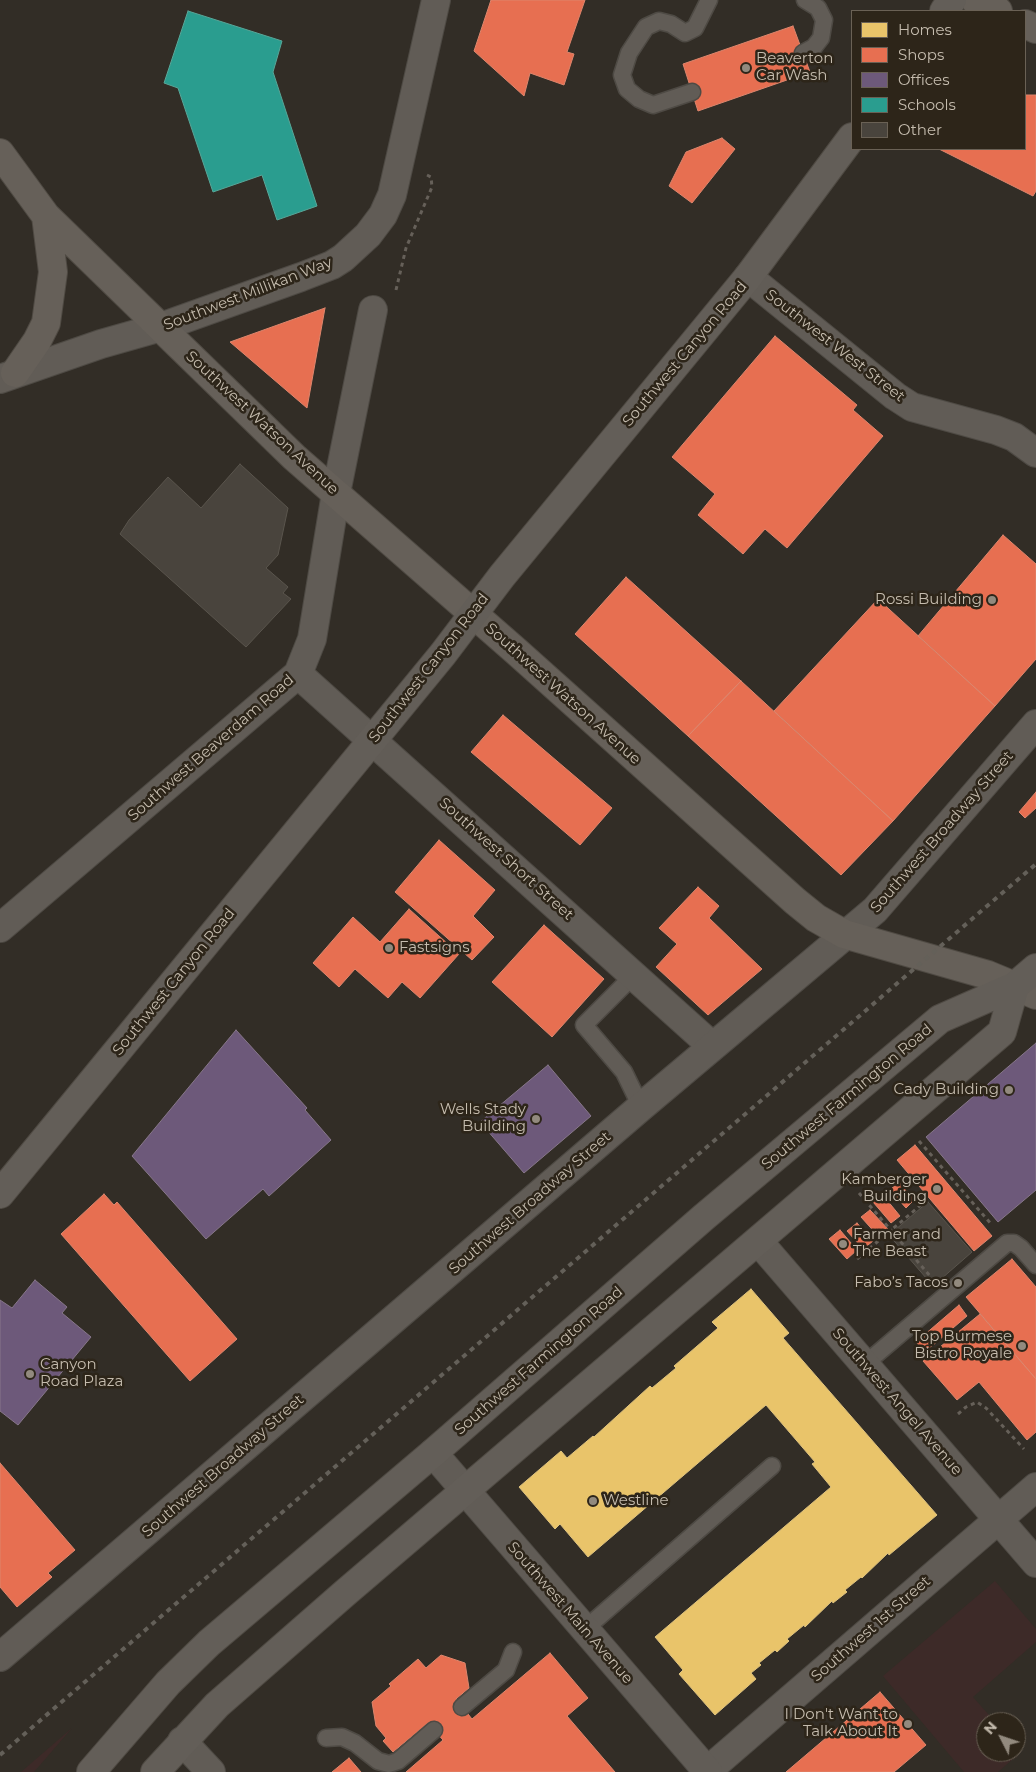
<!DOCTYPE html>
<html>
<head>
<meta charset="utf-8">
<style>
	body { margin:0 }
	#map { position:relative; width:1036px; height:1772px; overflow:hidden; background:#322d26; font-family:Montserrat,sans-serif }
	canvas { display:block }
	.legend { position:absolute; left:851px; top:10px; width:175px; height:140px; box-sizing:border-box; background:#2d2519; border:1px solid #6a6155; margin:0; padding:6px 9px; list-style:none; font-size:15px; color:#c5bcae }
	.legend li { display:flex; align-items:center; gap:10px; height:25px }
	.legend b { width:25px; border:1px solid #6a6155 }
	.north { position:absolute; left:976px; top:1712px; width:50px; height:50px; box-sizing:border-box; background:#2d2519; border:1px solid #6a6155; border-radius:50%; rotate:311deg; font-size:14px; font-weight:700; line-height:20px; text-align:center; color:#c5bcae }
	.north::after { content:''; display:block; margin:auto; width:18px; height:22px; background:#928a7e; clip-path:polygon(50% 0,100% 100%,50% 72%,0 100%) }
</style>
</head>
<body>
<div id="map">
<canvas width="1036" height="1772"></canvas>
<ul class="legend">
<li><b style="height:14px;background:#e9c46a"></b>Homes</li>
<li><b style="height:14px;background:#e76f51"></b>Shops</li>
<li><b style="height:14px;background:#6d597a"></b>Offices</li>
<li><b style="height:14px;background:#2a9d8f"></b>Schools</li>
<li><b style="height:14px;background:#49443d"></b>Other</li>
</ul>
<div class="north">N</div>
</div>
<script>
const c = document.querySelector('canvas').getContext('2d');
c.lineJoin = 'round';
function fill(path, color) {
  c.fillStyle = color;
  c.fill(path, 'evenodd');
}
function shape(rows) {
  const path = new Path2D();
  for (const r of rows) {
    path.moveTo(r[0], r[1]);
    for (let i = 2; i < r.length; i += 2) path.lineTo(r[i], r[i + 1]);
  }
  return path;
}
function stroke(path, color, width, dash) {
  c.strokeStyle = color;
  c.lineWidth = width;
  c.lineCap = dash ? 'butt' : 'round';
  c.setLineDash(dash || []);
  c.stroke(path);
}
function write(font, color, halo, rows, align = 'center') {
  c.font = font + ' Montserrat,sans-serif';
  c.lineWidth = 5;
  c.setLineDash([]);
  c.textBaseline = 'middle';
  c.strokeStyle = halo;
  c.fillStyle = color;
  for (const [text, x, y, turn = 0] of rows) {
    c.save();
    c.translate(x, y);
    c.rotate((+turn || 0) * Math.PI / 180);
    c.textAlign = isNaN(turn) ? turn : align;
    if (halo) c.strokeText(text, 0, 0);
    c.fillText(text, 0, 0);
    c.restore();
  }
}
fill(shape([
	[995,1581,1036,1629,1036,1642,973,1697,995,1722,986,1722,986,1752,1016,1752,1016,1747,1021,1752,998,1772,964,1772,883,1676],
	[72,1728,34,1772,21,1772]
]), '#3d2a28');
const homes = shape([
	[751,1289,789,1333,783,1338,937,1515,889,1555,888,1553,862,1578,861,1577,845,1590,847,1592,833,1603,832,1601,805,1627,804,1625,787,1639,789,1641,777,1652,775,1650,759,1663,761,1665,751,1673,756,1679,715,1715,679,1674,683,1670,655,1637,831,1487,812,1464,815,1462,766,1405,588,1557,560,1524,555,1529,519,1487,561,1451,567,1458,593,1436,594,1437,650,1386,652,1388,676,1368,674,1366,718,1328,712,1322,751,1289]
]);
fill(homes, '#e9c46a');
stroke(homes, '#dec27e', 1);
const shops = shape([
	[491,0,585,0,567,52,574,54,564,85,530,73,524,96,474,51,491,0],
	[793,26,810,72,698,111,683,64,793,26],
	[1025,95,1036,95,1036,191,1033,196,939,149,1025,149,1025,95],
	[722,138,735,149,692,203,669,186,686,152,722,138],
	[325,308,307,408,230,342,325,308],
	[775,336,857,405,853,410,883,436,787,548,765,529,743,554,698,515,715,494,672,457,775,336],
	[1003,535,1036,564,1036,659,995,706,918,636,1003,535],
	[626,577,741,681,688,736,575,634,626,577],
	[878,599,995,706,893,821,774,711,878,599],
	[741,681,893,821,841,875,688,736,741,681],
	[503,715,612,808,580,845,471,752,503,715],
	[1036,792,1036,808,1025,818,1019,812,1036,792],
	[439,840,495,890,473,916,494,937,472,960,395,892,439,840],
	[698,887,719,906,709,918,762,969,708,1015,656,967,677,944,659,928,698,887],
	[409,909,459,954,420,998,402,982,388,998,355,969,339,987,313,963,353,917,380,942,409,909],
	[544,925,604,979,552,1037,492,982,544,925],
	[915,1145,992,1236,974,1251,897,1160,915,1145],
	[899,1182,915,1199,906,1208,890,1190,899,1182],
	[104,1194,114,1205,117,1202,237,1339,190,1381,61,1234,104,1194],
	[882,1194,900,1216,891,1223,873,1202,882,1194],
	[870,1210,888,1229,879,1237,861,1217,870,1210],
	[857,1223,873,1241,863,1249,847,1231,857,1223],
	[840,1230,857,1250,847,1259,829,1239,840,1230],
	[1012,1259,1036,1287,1036,1379,966,1297,1012,1259],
	[959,1305,967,1316,925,1352,916,1342,959,1305],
	[980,1314,1036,1379,1036,1432,1027,1440,979,1382,957,1400,923,1361,980,1314],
	[0,1463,75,1550,48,1573,52,1577,17,1607,0,1587,0,1463],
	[550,1653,588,1698,567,1716,615,1772,406,1772,443,1740,428,1723,393,1752,383,1741,386,1738,376,1726,372,1702,391,1686,389,1684,418,1659,426,1668,441,1655,465,1663,469,1688,456,1699,472,1719,550,1653],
	[880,1692,926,1745,894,1772,786,1772,880,1692],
	[349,1758,361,1772,332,1772,349,1758]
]);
fill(shops, '#e76f51');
stroke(shops, '#dd866d', 1);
const offices = shape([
	[236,1030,307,1108,305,1110,331,1140,269,1196,263,1189,206,1239,132,1156,236,1030],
	[1036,1043,1036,1190,998,1222,926,1137,1036,1043],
	[548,1065,591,1116,524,1173,480,1122,548,1065],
	[35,1280,67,1307,62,1313,91,1337,18,1425,0,1411,0,1300,12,1308,35,1280]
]);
fill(offices, '#6d597a');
stroke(offices, '#87778a', 1);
const schools = shape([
	[188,11,282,41,273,72,317,206,277,220,262,175,213,192,178,88,164,83,188,11]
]);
fill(schools, '#2a9d8f');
stroke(schools, '#58a698', 1);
const building = shape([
	[240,464,288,508,278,555,266,568,288,587,283,593,291,599,246,647,120,534,129,520,168,477,201,508,240,464],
	[928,1202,972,1252,933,1286,889,1235,928,1202]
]);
fill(building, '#49443d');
stroke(building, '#5a554d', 1);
const service = shape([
	[803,53,814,47,821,38,824,20,818,8,805,0],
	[692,92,653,105,639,99,627,89,622,75,629,53,646,27,659,21,671,24,685,33,695,28,709,0],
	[634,975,584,1025,624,1072,641,1107],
	[865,1364,1007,1243,1014,1243,1021,1248,1036,1265],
	[585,1629,772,1466],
	[462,1707,506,1670,513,1652],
	[326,1738,342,1737,355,1743,378,1761,389,1764,398,1761,434,1730]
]);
const minor = shape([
	[748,277,895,396,912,407,996,430,1014,437,1036,453],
	[298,674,712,1046],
	[0,928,298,674,312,639,336,493,373,310],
	[758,1241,1036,1563],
	[182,1741,211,1772],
	[706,1772,1036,1487]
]);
const tertiary = shape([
	[0,379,101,344,161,327,301,277,332,265,343,258,368,235,383,215,392,195,436,0],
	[433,1453,708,1772],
	[0,1657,641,1107,875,910,1036,724]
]);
const secondary = shape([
	[975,0,998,11],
	[1025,24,1036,29],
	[0,153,46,216,294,457,517,652,795,901,816,918,844,934,988,975,1036,995],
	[15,373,37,341,46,323,53,272,46,216]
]);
const primary = shape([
	[944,11,952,0],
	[0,1194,443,654,502,576,748,277,852,137],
	[91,1772,168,1683,209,1643,433,1453,704,1217,940,1019,1015,986,1036,968],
	[155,1772,217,1705,345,1593,1002,1032,1015,986]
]);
stroke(service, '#4e4a44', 19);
stroke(minor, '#4e4a44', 30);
stroke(tertiary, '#4e4a44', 30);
stroke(secondary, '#4f4a43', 30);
stroke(primary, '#4f4a43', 30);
stroke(shape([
	[396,290,406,248,432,187,431,177,427,175],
	[919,1141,992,1225],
	[859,1193,930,1276],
	[857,1259,928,1199],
	[958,1414,966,1407,977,1402,986,1408,1024,1449]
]), '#666059', 3, [4, 4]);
stroke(service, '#615c56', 16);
stroke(minor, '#615c56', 28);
stroke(tertiary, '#615c56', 28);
stroke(secondary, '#666059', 28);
stroke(primary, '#635e58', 28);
stroke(shape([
	[0,1755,1036,864]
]), '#646059', 4, [5, 5]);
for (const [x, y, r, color] of [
	[746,68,5,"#928a7e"],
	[992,600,5,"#928a7e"],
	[389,948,5,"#928a7e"],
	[1009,1090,5,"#928a7e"],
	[536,1119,5,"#928a7e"],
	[937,1189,5,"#928a7e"],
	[843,1244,5,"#928a7e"],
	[958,1283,5,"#928a7e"],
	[1022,1346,5,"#928a7e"],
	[30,1374,5,"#928a7e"],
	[593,1501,5,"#928a7e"],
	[908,1724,5,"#928a7e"]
]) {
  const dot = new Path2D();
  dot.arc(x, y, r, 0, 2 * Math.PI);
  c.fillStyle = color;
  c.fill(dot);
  stroke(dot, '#2d2519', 2);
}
write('15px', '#c5bcae', '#2d2519', [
	["Beaverton",756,59,"left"],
	["Car Wash",756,76,"left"],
	["Rossi Building",982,600],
	["Fastsigns",399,948,"left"],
	["Cady Building",999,1090],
	["Wells Stady",526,1110],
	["Building",526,1127],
	["Kamberger",927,1180],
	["Building",927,1197],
	["Farmer and",853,1235,"left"],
	["The Beast",853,1252,"left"],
	["Fabo’s Tacos",948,1283],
	["Top Burmese",1012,1337],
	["Bistro Royale",1012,1354],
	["Canyon",40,1365,"left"],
	["Road Plaza",40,1382,"left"],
	["Westline",603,1501,"left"],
	["I Don't Want to",898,1715],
	["Talk About It",898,1732]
], 'right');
write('15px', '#c5bcae', '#2d2519', [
	["Southwest Millikan Way",248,294,-21],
	["Southwest West Street",835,346,38],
	["Southwest Canyon Road",685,354,-50],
	["Southwest Watson Avenue",262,423,43],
	["Southwest Canyon Road",429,668,-52],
	["Southwest Watson Avenue",563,694,42],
	["Southwest Beaverdam Road",211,748,-41],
	["Southwest Broadway Street",942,832,-49],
	["Southwest Short Street",506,859,42],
	["Southwest Canyon Road",174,982,-51],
	["Southwest Farmington Road",847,1097,-40],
	["Southwest Broadway Street",530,1203,-41],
	["Southwest Farmington Road",539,1361,-41],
	["Southwest Angel Avenue",897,1402,49],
	["Southwest Broadway Street",223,1466,-41],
	["Southwest Main Avenue",570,1613,49],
	["Southwest 1st Street",871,1629,-41]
]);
</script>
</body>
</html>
